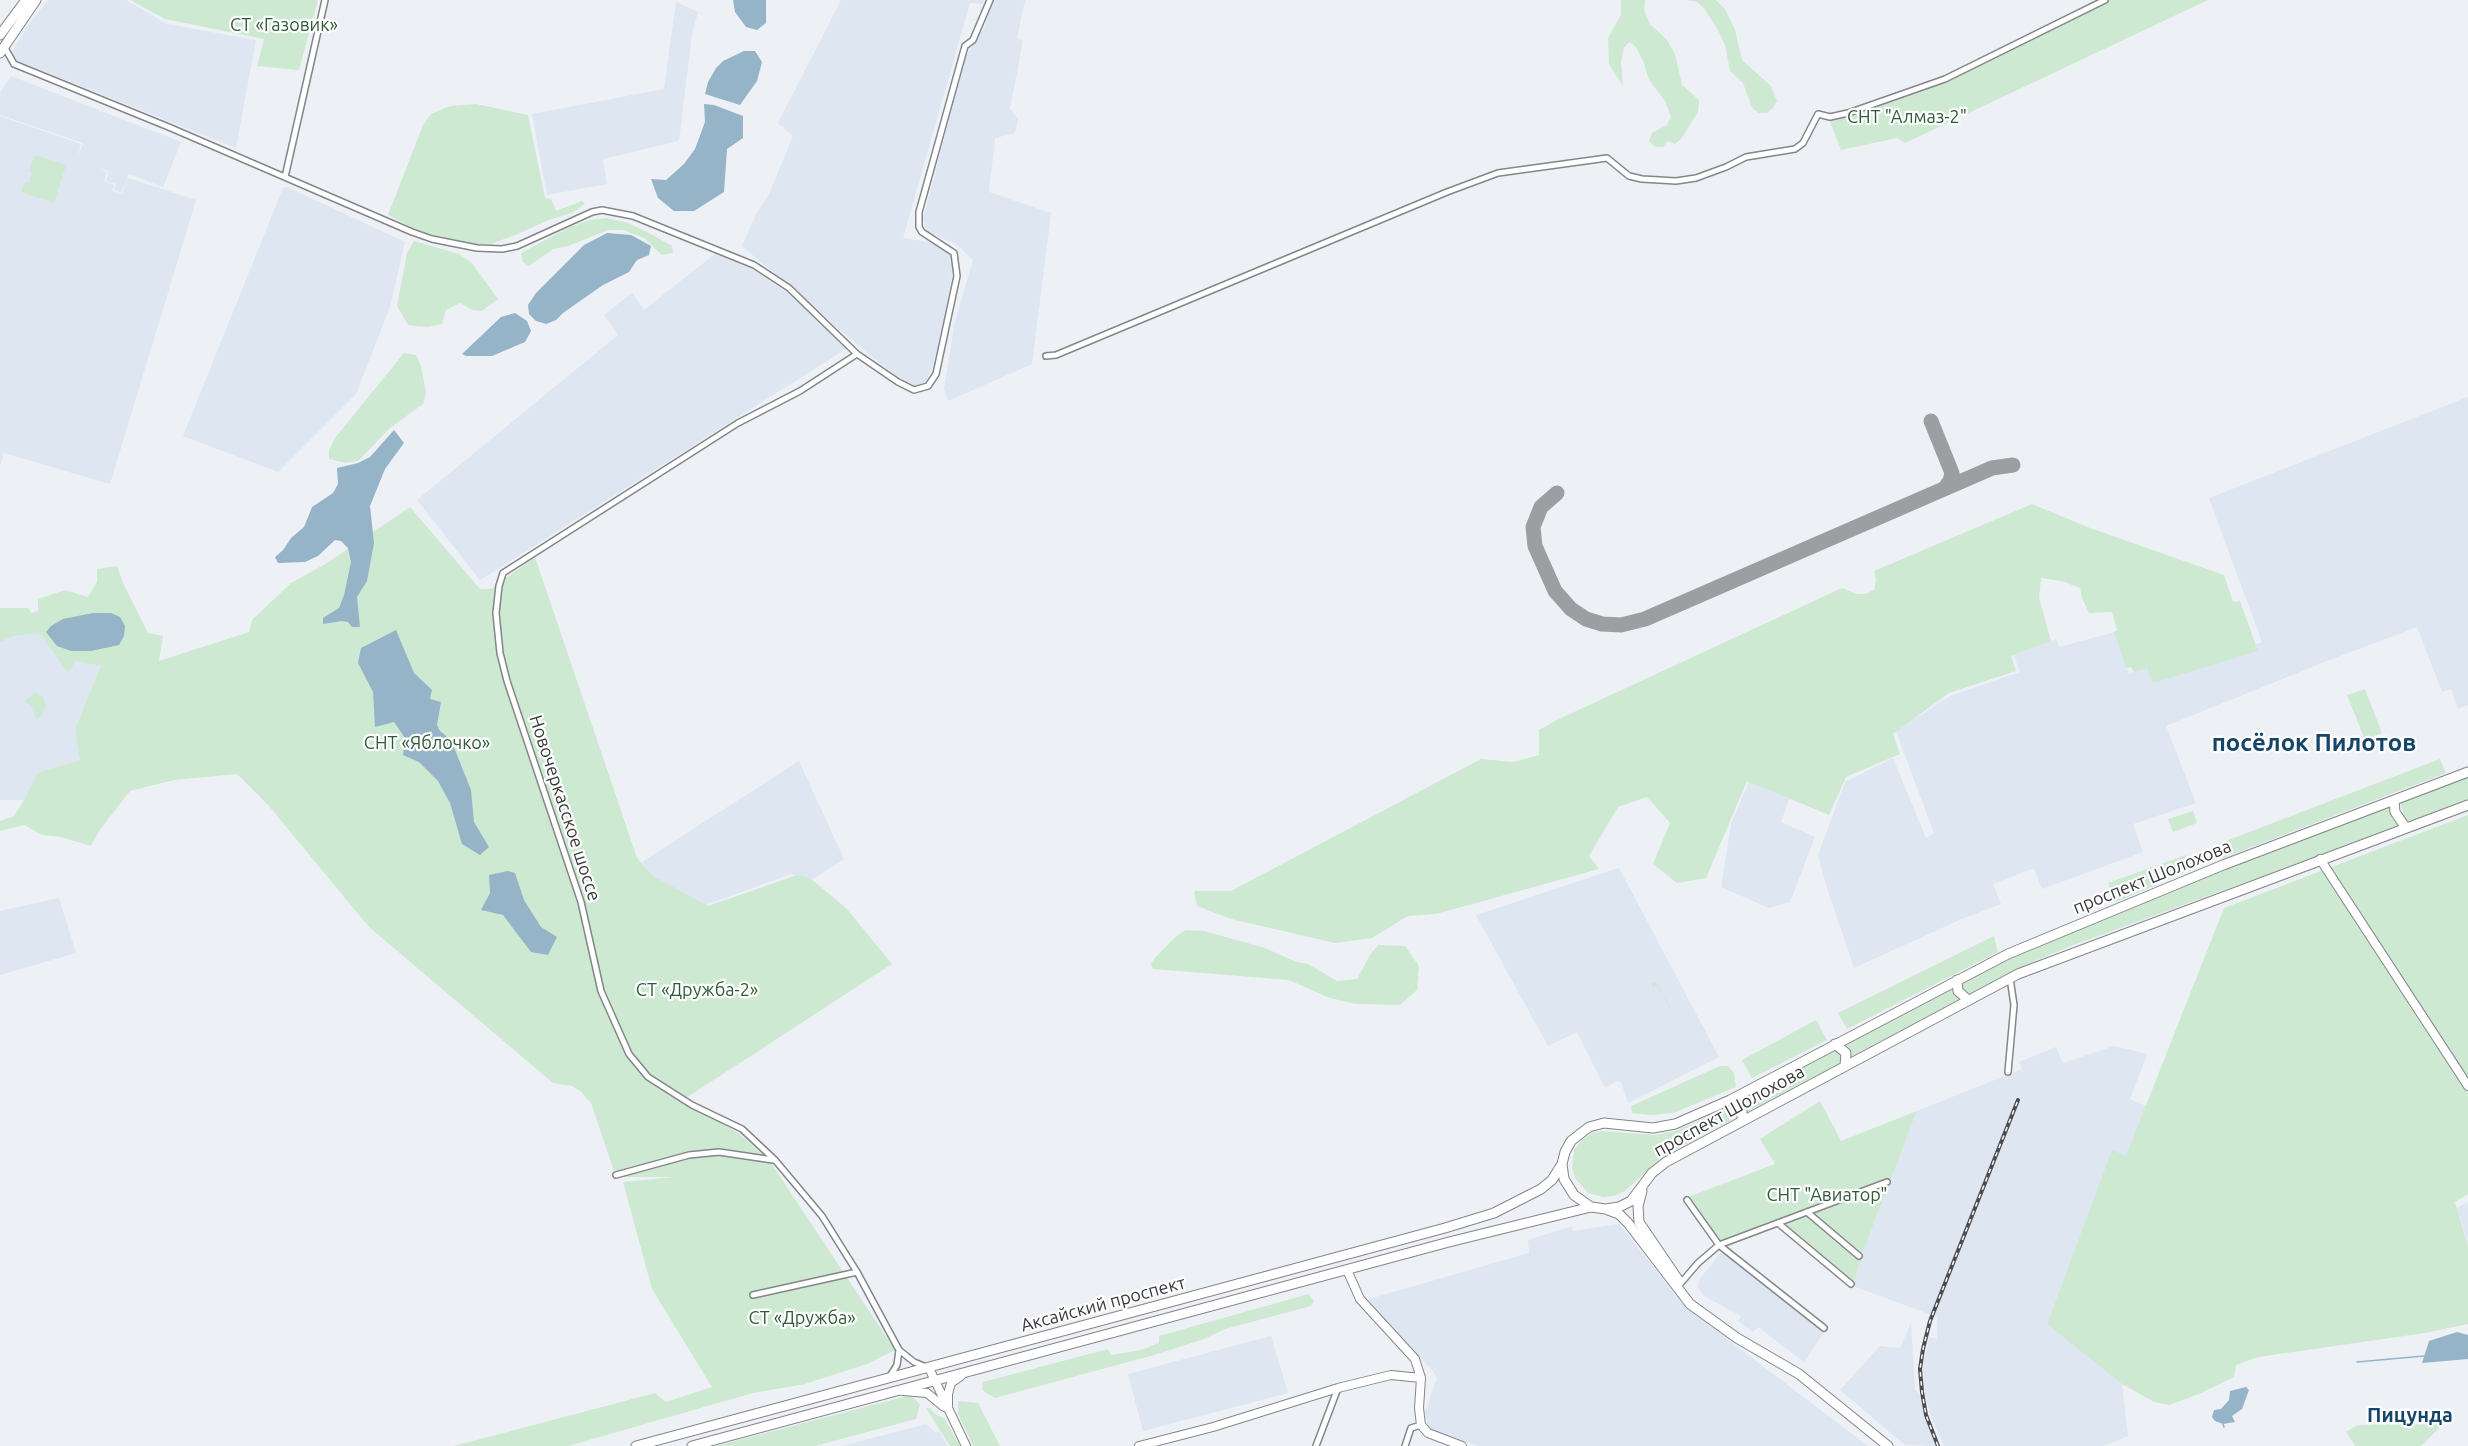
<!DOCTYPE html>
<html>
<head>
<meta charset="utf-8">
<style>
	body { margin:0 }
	canvas { display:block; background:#edf0f5 }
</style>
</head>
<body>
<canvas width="2468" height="1446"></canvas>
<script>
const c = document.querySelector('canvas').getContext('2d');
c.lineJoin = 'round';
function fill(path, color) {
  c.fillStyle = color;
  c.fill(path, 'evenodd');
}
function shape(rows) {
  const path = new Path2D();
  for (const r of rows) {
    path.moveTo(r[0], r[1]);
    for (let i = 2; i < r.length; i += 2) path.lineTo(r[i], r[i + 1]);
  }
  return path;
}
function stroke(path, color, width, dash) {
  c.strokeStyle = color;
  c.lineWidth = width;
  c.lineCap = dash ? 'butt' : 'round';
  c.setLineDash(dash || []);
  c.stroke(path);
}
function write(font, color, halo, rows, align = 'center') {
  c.font = font + ' Ubuntu,sans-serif';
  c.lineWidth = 4.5;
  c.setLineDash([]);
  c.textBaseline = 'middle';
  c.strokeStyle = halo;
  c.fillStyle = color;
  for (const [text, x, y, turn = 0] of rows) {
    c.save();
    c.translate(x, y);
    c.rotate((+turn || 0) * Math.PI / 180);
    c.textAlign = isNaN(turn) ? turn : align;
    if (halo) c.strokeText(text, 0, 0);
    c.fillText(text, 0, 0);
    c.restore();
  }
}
fill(shape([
	[48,0,126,0,167,24,256,40,236,148,11,58,14,48,32,20],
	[841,0,984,0,983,4,970,3,903,238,929,242,950,251,952,276,933,367,924,385,917,388,905,382,872,357,742,246,756,214,769,194,793,136,778,123],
	[993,0,1025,0,1017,38,1023,41,1010,109,1018,119,1015,133,995,138,989,192,1051,213,1032,364,948,401,944,389,955,321,973,260,956,244,927,232,923,219,966,56,984,28],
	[676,2,698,12,692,34,679,141,603,159,607,184,547,195,532,114,664,89],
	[11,76,181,142,163,187,129,174,121,193,114,190,116,184,106,181,109,171,98,168,107,172,104,181,114,185,112,191,122,194,128,178,196,200,110,484,4,453,0,466,0,116,81,144,77,160,83,143,0,115,0,93],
	[287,187,405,242,390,307,356,394,278,472,183,436,283,188],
	[715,254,753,270,792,296,846,349,480,580,417,500,618,335,604,315,632,293,644,310],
	[2468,397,2468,705,2458,709,2451,689,2442,692,2417,627,2322,663,2166,726,2196,803,2133,824,2143,852,2042,889,2034,868,1993,884,2001,904,1957,921,1854,968,1826,885,1818,855,1845,782,1893,758,1926,838,1934,833,1896,731,1950,696,2020,672,2014,655,2056,639,2059,647,2115,632,2129,674,2147,667,2153,683,2262,642,2209,498],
	[0,623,37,625,68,673,76,661,102,666,75,729,80,760,37,773,24,800,0,800],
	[799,761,844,859,813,879,791,874,700,907,653,880,642,862],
	[1751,777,1790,796,1781,822,1815,837,1790,902,1769,908,1721,887,1731,824],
	[1619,868,1719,1057,1628,1103,1621,1082,1617,1081,1605,1088,1577,1032,1548,1046,1476,915],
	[59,898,76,953,0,975,0,911],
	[2114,1046,2147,1054,2130,1099,2146,1106,2126,1156,2112,1151,2047,1324,2065,1336,2122,1384,2128,1436,2104,1446,1944,1446,1931,1417,1924,1391,1923,1367,1929,1337,1937,1339,1937,1317,1853,1286,1864,1249,1917,1111,2022,1069,2019,1062,2056,1047,2063,1063],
	[2468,1202,2468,1243,2457,1208],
	[1619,1224,1685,1307,1868,1446,1478,1446,1429,1429,1425,1413,1437,1378,1433,1371,1380,1318,1369,1299,1529,1253,1528,1240,1572,1226,1573,1231],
	[1722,1251,1727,1251,1826,1330,1804,1362,1758,1327,1753,1332,1738,1321,1741,1316,1704,1296,1698,1288,1699,1280],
	[1911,1323,1915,1389,1921,1397,1924,1415,1935,1446,1905,1445,1840,1390,1880,1346,1900,1348],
	[1271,1336,1288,1393,1143,1431,1128,1374],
	[926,1424,936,1433,940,1432,947,1446,842,1446]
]), '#dee6f1');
fill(shape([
	[130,0,318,0,299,70,257,66,264,39,165,19],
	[1621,0,1645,0,1644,10,1650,24,1667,40,1675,54,1682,85,1699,100,1698,112,1681,139,1675,144,1668,141,1663,147,1655,147,1649,141,1652,133,1667,125,1671,117,1665,101,1649,80,1644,63,1636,47,1630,42,1624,47,1621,62,1623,86,1609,64,1608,38,1621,15],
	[1686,0,1716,0,1725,9,1735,30,1742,60,1771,86,1774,94,1777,101,1773,108,1767,113,1759,113,1752,108,1743,83,1730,71,1725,45,1718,30,1704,8,1697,2],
	[2108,0,2208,0,1905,143,1897,138,1841,150,1829,119,1948,82],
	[476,104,528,115,545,198,551,199,556,211,582,201,585,204,572,213,548,220,518,234,491,244,476,244,421,232,388,215,423,125,431,114,450,106],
	[35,155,66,165,54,203,21,192,25,182,29,183,32,172,29,171],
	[606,218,628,223,651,234,672,246,673,253,662,255,644,238,623,230,608,230,568,246,553,249,529,266,523,262,521,253,570,227,590,220],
	[414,241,459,254,472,263,498,299,482,311,472,310,460,303,446,310,442,324,427,327,408,325,397,306,407,253],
	[404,353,416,355,421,366,426,393,423,404,390,428,358,461,346,463,329,459,329,450,335,438],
	[2032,504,2090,528,2224,575,2233,602,2240,601,2258,651,2153,683,2147,668,2134,672,2131,667,2126,668,2114,632,2117,630,2112,612,2089,613,2082,598,2080,588,2062,581,2041,578,2039,598,2051,641,2011,656,2016,671,1949,693,1893,734,1900,754,1846,777,1829,815,1747,781,1706,878,1677,883,1653,864,1670,823,1647,797,1618,807,1589,856,1599,869,1436,914,1408,916,1372,938,1335,943,1231,919,1197,906,1194,891,1231,891,1481,759,1514,762,1539,755,1539,730,1559,719,1842,588,1856,594,1865,594,1874,590,1876,580,1874,571],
	[410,507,480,589,491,589,535,557,637,858,653,876,708,906,797,875,810,878,846,908,892,964,686,1098,692,1105,738,1133,769,1160,895,1350,867,1364,805,1384,753,1393,568,1446,454,1446,655,1393,666,1402,712,1387,652,1289,623,1182,673,1177,616,1177,591,1103,580,1091,572,1086,553,1083,369,927,269,806,237,774,174,780,130,791,99,831,91,846,61,837,42,835,24,825,0,831,0,821,14,816,24,800,37,773,80,760,75,729,101,666,76,661,68,673,40,633,13,636,0,642,0,608,28,608,31,613,38,611,38,599,65,590,88,597,97,582,97,569,117,566,123,583,148,633,163,636,159,661,249,632,252,620,291,583,327,563],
	[2365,689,2382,733,2365,740,2347,695],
	[35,692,43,697,46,707,42,715,36,719,31,705,24,702],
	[2440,759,2446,773,2223,858,2218,844],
	[2468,775,2468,801,2409,823,2405,819,2400,801],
	[2390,806,2392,818,2399,826,2068,947,2028,964,1675,1150,1659,1160,1625,1191,1614,1196,1603,1197,1588,1193,1575,1178,1572,1168,1574,1150,1582,1140,1592,1133,1602,1131,1655,1135,1675,1131,1692,1124,2022,953,2139,902],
	[2193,811,2197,823,2173,832,2168,819],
	[2468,815,2468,1194,2455,1202,2468,1246,2468,1324,2425,1333,2258,1357,2236,1365,2234,1377,2199,1394,2169,1405,2154,1402,2122,1384,2047,1324,2112,1150,2126,1156,2224,908],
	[2186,855,2191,870,2116,902,2108,883],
	[1186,930,1204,931,1265,948,1296,962,1308,964,1337,981,1357,979,1370,955,1378,945,1405,946,1419,966,1417,990,1400,1005,1356,1004,1330,998,1289,980,1153,969,1151,964,1155,958,1175,937],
	[1994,936,1998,952,1847,1029,1838,1013],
	[1655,982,1658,985,1697,1060,1657,985,1652,987,1652,984],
	[1816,1020,1827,1040,1752,1078,1742,1060],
	[1720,1066,1728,1066,1734,1073,1736,1087,1673,1113,1651,1115,1632,1113,1631,1106],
	[1820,1101,1841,1141,1917,1111,1864,1249,1853,1286,1779,1225,1721,1249,1683,1199,1775,1164,1760,1139],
	[1309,1294,1314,1301,1311,1306,1225,1329,1204,1339,1154,1355,995,1398,982,1390,983,1382,1108,1349,1111,1355,1141,1350,1159,1343,1159,1336],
	[911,1395,920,1404,916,1419,815,1446,716,1446],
	[958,1401,978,1403,1000,1446,973,1446,958,1414],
	[926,1408,930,1408,936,1415,944,1418,960,1446,950,1446],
	[2443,1424,2421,1446,2355,1446,2346,1432,2358,1425]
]), '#cee9d1');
fill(shape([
	[733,0,766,0,766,23,757,30,746,27,735,12],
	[744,51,755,51,762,62,757,81,740,105,705,94,708,82,716,68,723,61],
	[704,104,714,105,743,116,743,138,727,149,724,192,694,211,674,211,658,198,651,179,666,180,684,164,695,149,705,122],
	[607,233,631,235,651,246,649,255,637,260,629,272,603,285,563,313,556,320,546,324,536,321,529,314,528,305,536,293,584,245],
	[515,313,527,321,531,331,525,342,492,356,466,356,462,354,501,317],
	[394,430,404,443,385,469,370,506,374,543,367,581,357,597,360,627,352,627,348,622,342,621,323,624,323,618,339,608,344,595,351,562,348,548,341,541,335,540,318,556,305,562,278,563,275,557,283,550,291,538,304,527,312,507,333,493,338,484,337,468,358,463,370,457],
	[93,613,111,613,120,617,125,626,124,636,119,645,91,651,71,651,57,646,46,632,51,626,63,619],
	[396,630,414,673,432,690,430,699,441,702,437,725,440,731,451,740,471,790,474,822,489,847,480,855,462,844,450,803,438,781,419,762,403,755,405,738,394,722,375,727,373,692,358,663,361,648],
	[508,871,515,873,524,900,541,927,557,937,548,955,531,952,503,915,481,910,490,893,489,875],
	[2457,1332,2468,1335,2468,1359,2422,1363,2429,1341],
	[2246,1387,2249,1390,2242,1409,2232,1416,2235,1422,2223,1424,2215,1421,2212,1417,2214,1410,2221,1409,2229,1400,2230,1391]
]), '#95b4c8');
stroke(shape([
	[2357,1362,2424,1356],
	[2223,1424,2224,1427]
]), '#95b4c8', 1.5);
stroke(shape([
	[1931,421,1952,473,1950,481,1944,489],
	[1557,493,1541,507,1533,527,1535,546,1555,591,1571,609,1586,619,1602,624,1621,625,1645,619,1992,468,2013,465]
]), '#9c9ea2', 15);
const street = shape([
	[5,48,14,64,171,128,412,232,432,239,477,248,502,249,517,246,592,212,602,210,633,216,754,265,789,288,857,354,898,382,914,390,928,386,936,374,957,276,954,253,922,232,919,227,919,212,965,46,973,40,990,0],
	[285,177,325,0],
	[857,354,800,391,738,423,503,573,499,586,496,613,500,653,507,681,581,902,601,991,629,1054,648,1077,692,1105,742,1129,775,1160,822,1216,857,1272,899,1350,914,1362,926,1367],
	[1046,356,1056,355,1447,192,1498,173,1607,158,1629,176,1642,179,1676,181,1696,178,1726,167,1746,157,1795,149,1803,143,1818,114,1830,117,1848,113,1945,79,2105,0],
	[2008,1072,2014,1005,2010,978],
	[616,1175,689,1155,719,1152,773,1160],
	[1687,1200,1719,1245,1824,1328],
	[1807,1212,1859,1256],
	[1778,1223,1851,1284],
	[1680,1284,1698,1263,1719,1245,1887,1182],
	[753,1295,857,1272],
	[890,1376,897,1365,899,1350],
	[1316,1446,1338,1388],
	[1405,1446,1411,1428,1421,1425]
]);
const secondary = shape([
	[2320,859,2468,1086],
	[1347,1270,1360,1299,1415,1359,1421,1378,1419,1408,1421,1425,1428,1433,1462,1446],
	[929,1368,966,1446],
	[903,1391,927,1393,944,1407],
	[948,1405,948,1394,951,1383,961,1376],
	[1139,1446,1213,1427,1338,1388,1391,1375,1421,1378]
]);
const primary = shape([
	[0,35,26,0],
	[0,53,36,0],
	[2468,772,2223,865,2008,954,1730,1100,1675,1124,1653,1128,1604,1123,1589,1127,1571,1141,1565,1152,1562,1164,1564,1179,1574,1195,1591,1207,1606,1209,1619,1207,1631,1201,1652,1173,1666,1162,2018,974,2468,805],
	[2394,800,2395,812,2406,828],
	[1957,980,1958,991,1968,1000],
	[1835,1044,1846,1053,1845,1066],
	[1730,1100,1742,1107,1742,1121],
	[1642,1191,1638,1206,1639,1222,1679,1281],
	[1608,1210,1619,1214,1628,1223,1690,1304,1737,1338,1799,1374,1888,1446],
	[636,1446,1445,1228,1494,1213,1541,1189,1552,1180,1562,1164],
	[692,1446,1449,1242,1591,1207]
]);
stroke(street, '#83868a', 8);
stroke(secondary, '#83868a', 10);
stroke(primary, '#83868a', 11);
stroke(street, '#fff', 5);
stroke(secondary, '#fff', 8);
stroke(primary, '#fff', 9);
const rail = shape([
	[1938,1446,1926,1415,1922,1392,1920,1369,1923,1349,1930,1321,2018,1100]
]);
stroke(rail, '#4b4c4e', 4);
stroke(rail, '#fdfdfe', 1.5, [4.5]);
write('18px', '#305b38', '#fdfdfe', [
	["СТ «Газовик»",284,25],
	["СНТ \"Алмаз-2\"",1907,117],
	["СНТ «Яблочко»",427,743],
	["СТ «Дружба-2»",697,990],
	["СНТ \"Авиатор\"",1827,1195],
	["СТ «Дружба»",802,1318]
]);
write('18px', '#38393b', '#fdfdfe', [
	["Новочеркасское шоссе",565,808,72],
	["проспект Шолохова",2152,877,-22],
	["проспект Шолохова",1729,1111,-29],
	["Аксайский проспект",1103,1304,-15]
]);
write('bold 20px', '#16456a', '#fdfdfe', [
	["Пицунда",2410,1415]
]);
write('bold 24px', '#16456a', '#fdfdfe', [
	["посёлок Пилотов",2314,743]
]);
</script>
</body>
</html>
